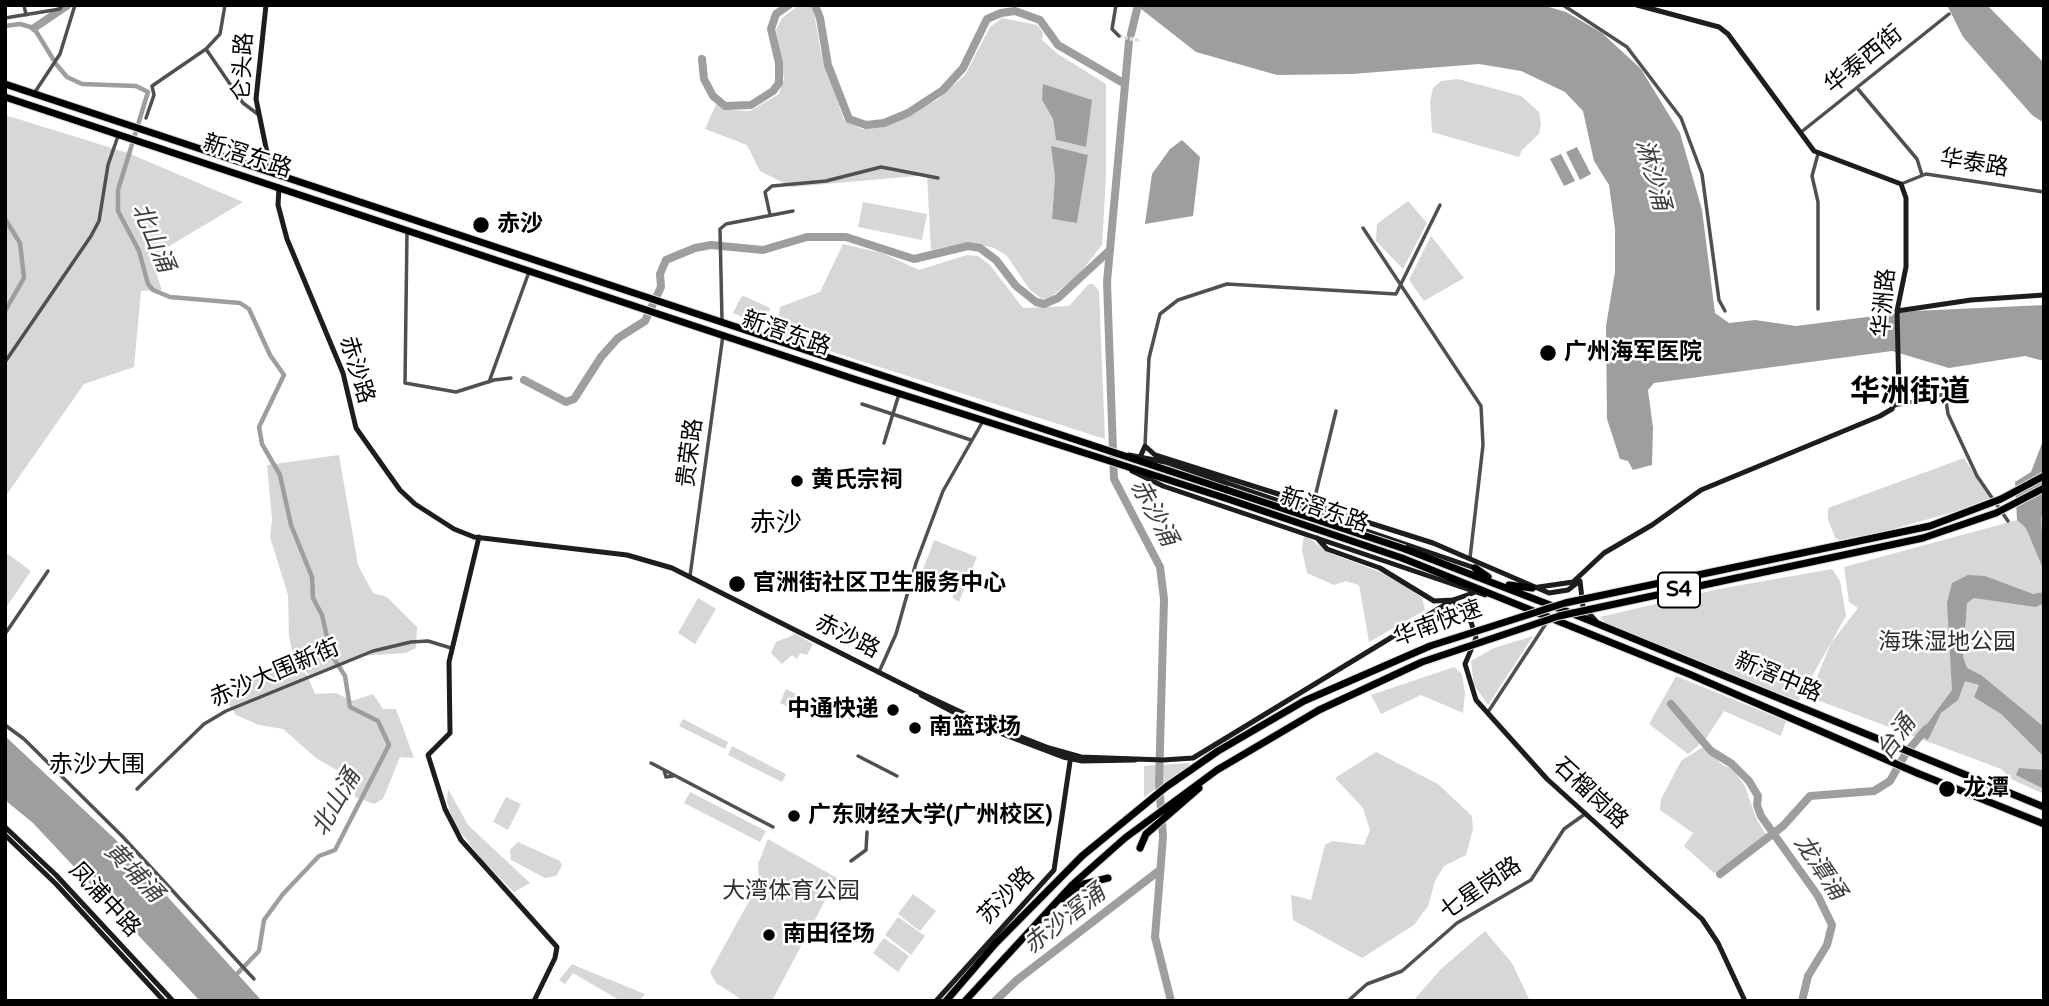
<!DOCTYPE html>
<html>
<head>
<meta charset="utf-8">
<style>
	body { margin:0 }
	#map { position:relative; width:2049px; height:1006px; overflow:hidden; background:#fff; font-family:"Varela Round",sans-serif }
	canvas { display:block }
	.frame { position:absolute; inset:0; border:7px solid #000; pointer-events:none }
</style>
</head>
<body>
<div id="map">
<canvas width="2049" height="1006"></canvas>
<div class="frame"></div>
</div>
<script>
const c = document.querySelector('canvas').getContext('2d');
c.lineJoin = 'round';
function fill(path, color) {
  c.fillStyle = color;
  c.fill(path, 'evenodd');
}
function shape(rows) {
  const path = new Path2D();
  for (const r of rows) {
    path.moveTo(r[0], r[1]);
    for (let i = 2; i < r.length; i += 2) path.lineTo(r[i], r[i + 1]);
  }
  return path;
}
function stroke(path, color, width, dash) {
  c.strokeStyle = color;
  c.lineWidth = width;
  c.lineCap = dash ? 'butt' : 'round';
  c.setLineDash(dash || []);
  c.stroke(path);
}
function write(font, color, halo, rows, align = 'center') {
  c.font = font + ' "Varela Round","Noto Sans SC",sans-serif';
  c.lineWidth = 5;
  c.setLineDash([]);
  c.textBaseline = 'middle';
  c.strokeStyle = halo;
  c.fillStyle = color;
  for (const [text, x, y, turn = 0] of rows) {
    c.save();
    c.translate(x, y);
    c.rotate((+turn || 0) * Math.PI / 180);
    c.textAlign = isNaN(turn) ? turn : align;
    if (halo) c.strokeText(text, 0, 0);
    c.fillText(text, 0, 0);
    c.restore();
  }
}
fill(shape([
	[799,5,813,7,821,53,844,120,862,129,882,127,937,100,965,75,990,27,1002,18,1037,25,1043,32,1042,40,1058,54,1106,84,1106,176,1102,245,1080,273,1051,297,1042,299,1030,290,1007,256,994,248,969,242,931,250,927,175,792,187,760,171,747,145,705,129,717,102,730,110,750,111,779,94,784,79,776,30,782,18],
	[1044,84,1086,147,1056,140,1053,119,1042,100],
	[1052,147,1088,155,1077,223,1052,219,1055,177],
	[1458,79,1521,96,1539,112,1541,124,1539,134,1522,150,1519,157,1432,132,1430,102,1433,88,1441,81],
	[5,115,128,153,243,202,151,257,162,290,141,291,134,367,84,384,5,497],
	[1408,201,1427,223,1403,269,1376,241,1377,224],
	[863,202,927,214,922,240,858,227],
	[1431,236,1464,278,1424,301,1409,280],
	[843,244,882,253,919,270,967,255,978,256,990,265,1023,308,1069,306,1089,284,1093,284,1099,291,1105,439,776,334,780,307,820,292],
	[744,296,770,308,763,326,733,313,741,297],
	[339,455,358,565,373,593,387,597,417,627,416,648,406,653,358,656,309,675,294,658,289,637,288,595,270,537,272,519,267,465],
	[1964,458,1990,498,1957,511,1886,531,1839,540,1835,537,1828,520,1828,508],
	[2044,497,2044,794,2013,780,2001,769,1809,697,1831,643,1858,608,1849,602,1844,567,2017,520,2038,508],
	[1304,535,1332,554,1393,577,1422,598,1425,610,1369,642,1359,585,1346,581,1334,585,1307,573,1302,550],
	[934,540,977,557,959,602,953,598,954,587,949,582,932,575,921,575],
	[5,552,31,571,5,609],
	[1832,569,1840,581,1846,616,1798,701,1608,625,1600,617,1719,589],
	[698,598,716,609,695,644,678,633],
	[796,634,813,644,807,655,800,653,797,659,792,655,782,664,771,653,776,642],
	[1533,636,1488,705,1474,685,1471,661,1494,648],
	[294,662,307,675,315,694,336,693,352,701,373,694,383,709,396,709,414,758,400,757,383,799,374,804,355,797,354,780,316,758,283,729,259,725,236,715,226,701,248,681],
	[1454,667,1462,674,1465,693,1463,713,1421,695,1381,714,1371,695],
	[1676,676,1786,721,1781,736,1724,711,1705,740,1688,754,1649,724],
	[786,689,812,702,805,715,780,703],
	[683,719,728,742,725,749,679,726],
	[732,746,786,774,782,782,728,755],
	[1703,747,1724,766,1732,768,1745,786,1756,818,1766,835,1714,873,1684,846,1693,833,1660,810,1661,799,1681,761],
	[1376,752,1438,784,1472,816,1473,829,1466,855,1444,866,1435,881,1428,906,1414,925,1362,958,1293,920,1291,895,1311,900,1325,845,1332,841,1364,845,1370,830,1363,808,1335,778],
	[1190,763,1187,767,1144,797,1144,766],
	[448,789,468,825,530,883,514,892,483,861,455,825,447,802],
	[690,792,766,831,760,842,684,803],
	[506,797,521,804,508,830,493,822],
	[768,839,837,878,772,1001,744,1001,716,983,710,972,759,883,758,864],
	[518,842,560,861,562,866,556,876,545,878,511,860,510,850],
	[913,894,936,911,920,931,898,914],
	[898,917,925,936,911,955,885,935],
	[1485,931,1512,963,1530,1001,1413,1001,1441,969],
	[884,938,909,956,898,972,873,953],
	[572,964,581,968,645,994,639,1001,621,1001,573,973,565,984,559,980]
]), '#d7d7d7');
fill(shape([
	[1136,5,1542,5,1566,12,1602,33,1641,69,1680,133,1702,210,1715,313,1729,323,1755,320,1796,326,1914,311,2044,305,2044,361,2025,356,1949,368,1892,351,1654,383,1648,390,1653,428,1652,465,1633,470,1628,461,1620,459,1607,419,1606,326,1615,272,1615,229,1609,185,1594,161,1583,111,1565,92,1521,71,1479,64,1352,74,1277,75,1196,52],
	[1947,5,1987,5,2044,63,2044,123,2032,115,1963,37],
	[1043,84,1092,100,1086,147,1056,140,1053,119,1042,100],
	[1182,140,1200,157,1193,216,1145,224,1152,174,1170,149],
	[1051,146,1088,155,1077,223,1052,219,1055,177],
	[1577,147,1591,174,1580,180,1566,152],
	[1561,154,1575,181,1564,186,1550,159],
	[2044,438,2044,510,2041,518,2044,571,2026,528,2017,520,2015,482,2031,472],
	[1968,575,1985,576,2033,594,2044,592,2044,603,2036,607,1974,598,1967,603,1963,657,1967,668,1981,675,2044,727,2044,757,2001,714,1974,697,1979,685,1965,681,1958,700,1941,713,1928,740,1919,735,1952,690,1947,603,1952,583],
	[5,736,116,840,262,1001,200,1001,33,823,5,800],
	[2019,768,2044,770,2044,789,2016,775]
]), '#9e9e9e');
stroke(shape([
	[5,26,20,24,34,28,53,59],
	[56,64,67,77,82,84,136,86,148,92,118,190,118,211,139,251,148,284,153,290,170,297,240,303,249,309,270,355,284,375,259,427,262,444,280,475,291,525,312,577,313,598,322,615,330,650],
	[5,219,20,243,24,278,5,311],
	[233,978,259,951,264,920,283,894,319,856,335,850,389,745,378,721,350,707,345,676,333,657]
]), '#9e9e9e', 4.5);
stroke(shape([
	[815,5,820,18,828,65,849,119,866,125,884,123,908,113,943,90,963,68,987,19,1001,13,1015,11,1040,20,1058,45,1125,84],
	[34,28,68,5],
	[1131,34,1138,5],
	[1129,41,1107,282,1114,479,1160,567,1164,599,1159,783,1163,837,1155,937,1171,1001],
	[702,59,704,79,713,96,725,106,751,105,773,91,779,83,779,63,771,29,776,14,789,5],
	[524,380,566,402,574,399,601,357,618,338,645,321,661,287,660,274,666,260,695,248,711,245,763,250,807,237,846,237,914,259,968,246,980,248,996,260,1016,286,1036,302,1044,304,1058,298,1110,250],
	[1671,704,1711,751,1732,764,1749,781,1758,796,1757,805,1761,816,1818,896,1832,925,1827,945,1808,976,1802,1001],
	[1720,874,1783,826,1810,796,1874,791,1890,781,1906,753,1926,729],
	[995,1001,1017,980,1160,870]
]), '#9e9e9e', 8);
stroke(shape([
	[1119,36,1141,41]
]), '#d9d9d9', 3.5, [3.5, 2]);
const highway = shape([
	[5,84,1227,490],
	[5,97,857,380,1225,498],
	[1405,549,1581,617,2044,807],
	[1402,558,1689,674,1894,763],
	[1475,568,1488,577],
	[1509,585,1532,588],
	[1917,773,2044,824],
	[1140,848,1146,834,1199,788],
	[1063,900,1084,884,1108,878],
	[946,1001,995,944,1082,856,1166,787,1218,751,1304,701,1430,646],
	[965,1001,1072,885,1125,838,1217,770,1319,710]
]);
stroke(highway, '#dbdbdb', 9);
stroke(shape([
	[24,5,26,15],
	[1116,5,1112,29,1119,36],
	[1563,5,1627,47,1681,118,1702,174,1719,300,1725,311],
	[5,18,60,9,62,5],
	[206,49,243,103,259,115],
	[1857,88,1917,159,1922,175],
	[35,92,60,54,75,5],
	[146,118,154,95,152,86,206,49,220,34,225,5],
	[1800,133,1949,14],
	[1901,184,1926,174,2044,192],
	[770,215,765,192,772,186,826,181,881,167,938,178],
	[1363,228,1481,406,1483,445,1470,558],
	[407,231,405,383,456,392,494,380,511,378],
	[1818,309,1818,202,1812,176,1818,154],
	[722,320,720,229,726,224,793,211],
	[5,362,91,236,99,221,108,165,118,136],
	[489,382,529,272],
	[862,404,971,440],
	[1894,406,1945,394,1948,414,1977,476,2008,521],
	[884,443,899,394],
	[1145,446,1149,358,1160,314,1178,300,1227,284,1396,294,1440,205],
	[1313,505,1336,411],
	[690,576,723,335],
	[5,634,48,571],
	[879,672,896,634,916,563,943,491,983,421],
	[1488,712,1547,622],
	[5,725,24,739,122,836,254,979],
	[858,756,897,776],
	[651,763,773,827],
	[664,770,666,777,673,776],
	[137,789,204,724,226,711,373,651,411,642,428,641,451,648],
	[851,861,866,850,867,832],
	[1348,1001,1367,984,1402,971,1457,923,1531,880,1564,829,1585,814]
]), '#505050', 3.5);
stroke(shape([
	[266,5,256,99,271,172],
	[279,187,278,205,287,239,343,373,356,428,400,490,415,504,454,529,474,537,627,555,672,568,916,691,980,721,1049,748,1081,757,1163,760,1193,758,1453,600],
	[1897,311,1971,300,2044,295],
	[1129,455,1165,462,1475,568],
	[1141,455,1145,446,1155,455,1433,543,1549,593,1568,590,1577,583],
	[1132,471,1163,486,1485,595],
	[479,537,449,662,450,733,428,755,445,809,461,840,557,947,555,958,534,1001],
	[1317,538,1327,549,1380,568,1434,601,1453,600,1473,593],
	[1580,581,1583,607,1596,621],
	[1532,588,1573,582,1604,553,1652,525,1701,490,1880,416,1892,409,1899,393,1897,311,1906,267,1906,198,1901,184,1814,151,1728,34,1719,27,1637,5],
	[1453,600,1471,622,1476,638,1465,664,1476,700,1547,779,1702,919,1718,943,1745,1001],
	[921,695,976,724,1063,757,1082,761,1135,760],
	[5,827,56,875,173,1001],
	[5,835,56,884,164,1001],
	[936,1001,1054,870,1071,755]
]), '#1d1d1d', 5);
stroke(highway, '#000', 7);
const highwayBridge = shape([
	[1227,490,1405,549],
	[1225,498,1402,558],
	[1430,646,1565,603,1930,526,2001,499,2044,476],
	[1319,710,1422,662,1559,616,1923,538,1996,513,2044,488],
	[1894,763,1917,773]
]);
stroke(highwayBridge, '#dbdbdb', 9, []);
stroke(highwayBridge, '#000', 7);
for (const [x, y, r, color] of [
	[481,225,9,"#000"],
	[1548,353,9,"#000"],
	[797,481,7,"#000"],
	[737,584,9,"#000"],
	[893,710,7,"#000"],
	[915,728,7,"#000"],
	[1947,789,9,"#000"],
	[794,816,7,"#000"],
	[769,935,7,"#000"]
]) {
  const dot = new Path2D();
  dot.arc(x, y, r, 0, 2 * Math.PI);
  c.fillStyle = color;
  c.fill(dot);
  stroke(dot, '#fff', 2.5);
}
for (const [x, y, w] of [
	[1679,590,42]
]) {
  const box = new Path2D();
  box.roundRect(x - w / 2, y - 17.5, w, 35, 5);
  c.fillStyle = '#fff';
  c.fill(box);
  stroke(box, '#000', 2);
}
write('bold 21px', '#000', null, [
	["S4",1679,590]
]);
write('23px', '#000', '#fff', [
	["华泰西街",1864,60,-39],
	["仑头路",244,67,-87],
	["新滘东路",247,157,18],
	["华泰路",1974,164,9],
	["华洲路",1885,303,-85],
	["新滘东路",786,334,19],
	["赤沙路",356,370,73],
	["贵荣路",691,453,-83],
	["新滘东路",1324,511,19],
	["华南快速",1438,624,-20],
	["赤沙路",847,637,27],
	["赤沙大围新街",275,674,-23],
	["新滘中路",1778,678,23],
	["石榴岗路",1590,794,43],
	["七星岗路",1481,889,-34],
	["苏沙路",1007,896,-46],
	["凤浦中路",104,900,47]
]);
write('bold 23px', '#000', '#fff', [
	["赤沙",497,225],
	["广州海军医院",1564,353],
	["黄氏宗祠",811,481],
	["官洲街社区卫生服务中心",753,584],
	["中通快递",879,710,"right"],
	["南篮球场",929,728],
	["龙潭",1963,789],
	["广东财经大学(广州校区)",808,816],
	["南田径场",783,935]
], 'left');
write('23px', '#2e2e2e', '#fff', [
	["海珠湿地公园",1947,643],
	["大湾体育公园",791,892]
]);
write('italic 24px', '#3f3f3f', '#fff', [
	["淋沙涌",1652,175,75],
	["北山涌",152,238,67],
	["赤沙涌",1153,513,62],
	["台涌",1897,738,-54],
	["北山涌",337,803,-60],
	["龙潭涌",1819,868,56],
	["黄埔涌",133,873,46],
	["赤沙滘涌",1065,920,-38]
]);
write('24px', '#000', '#fff', [
	["赤沙大围",97,766]
]);
write('26px', '#000', '#fff', [
	["赤沙",776,524]
]);
write('bold 30px', '#000', '#fff', [
	["华洲街道",1910,393]
]);
</script>
</body>
</html>
